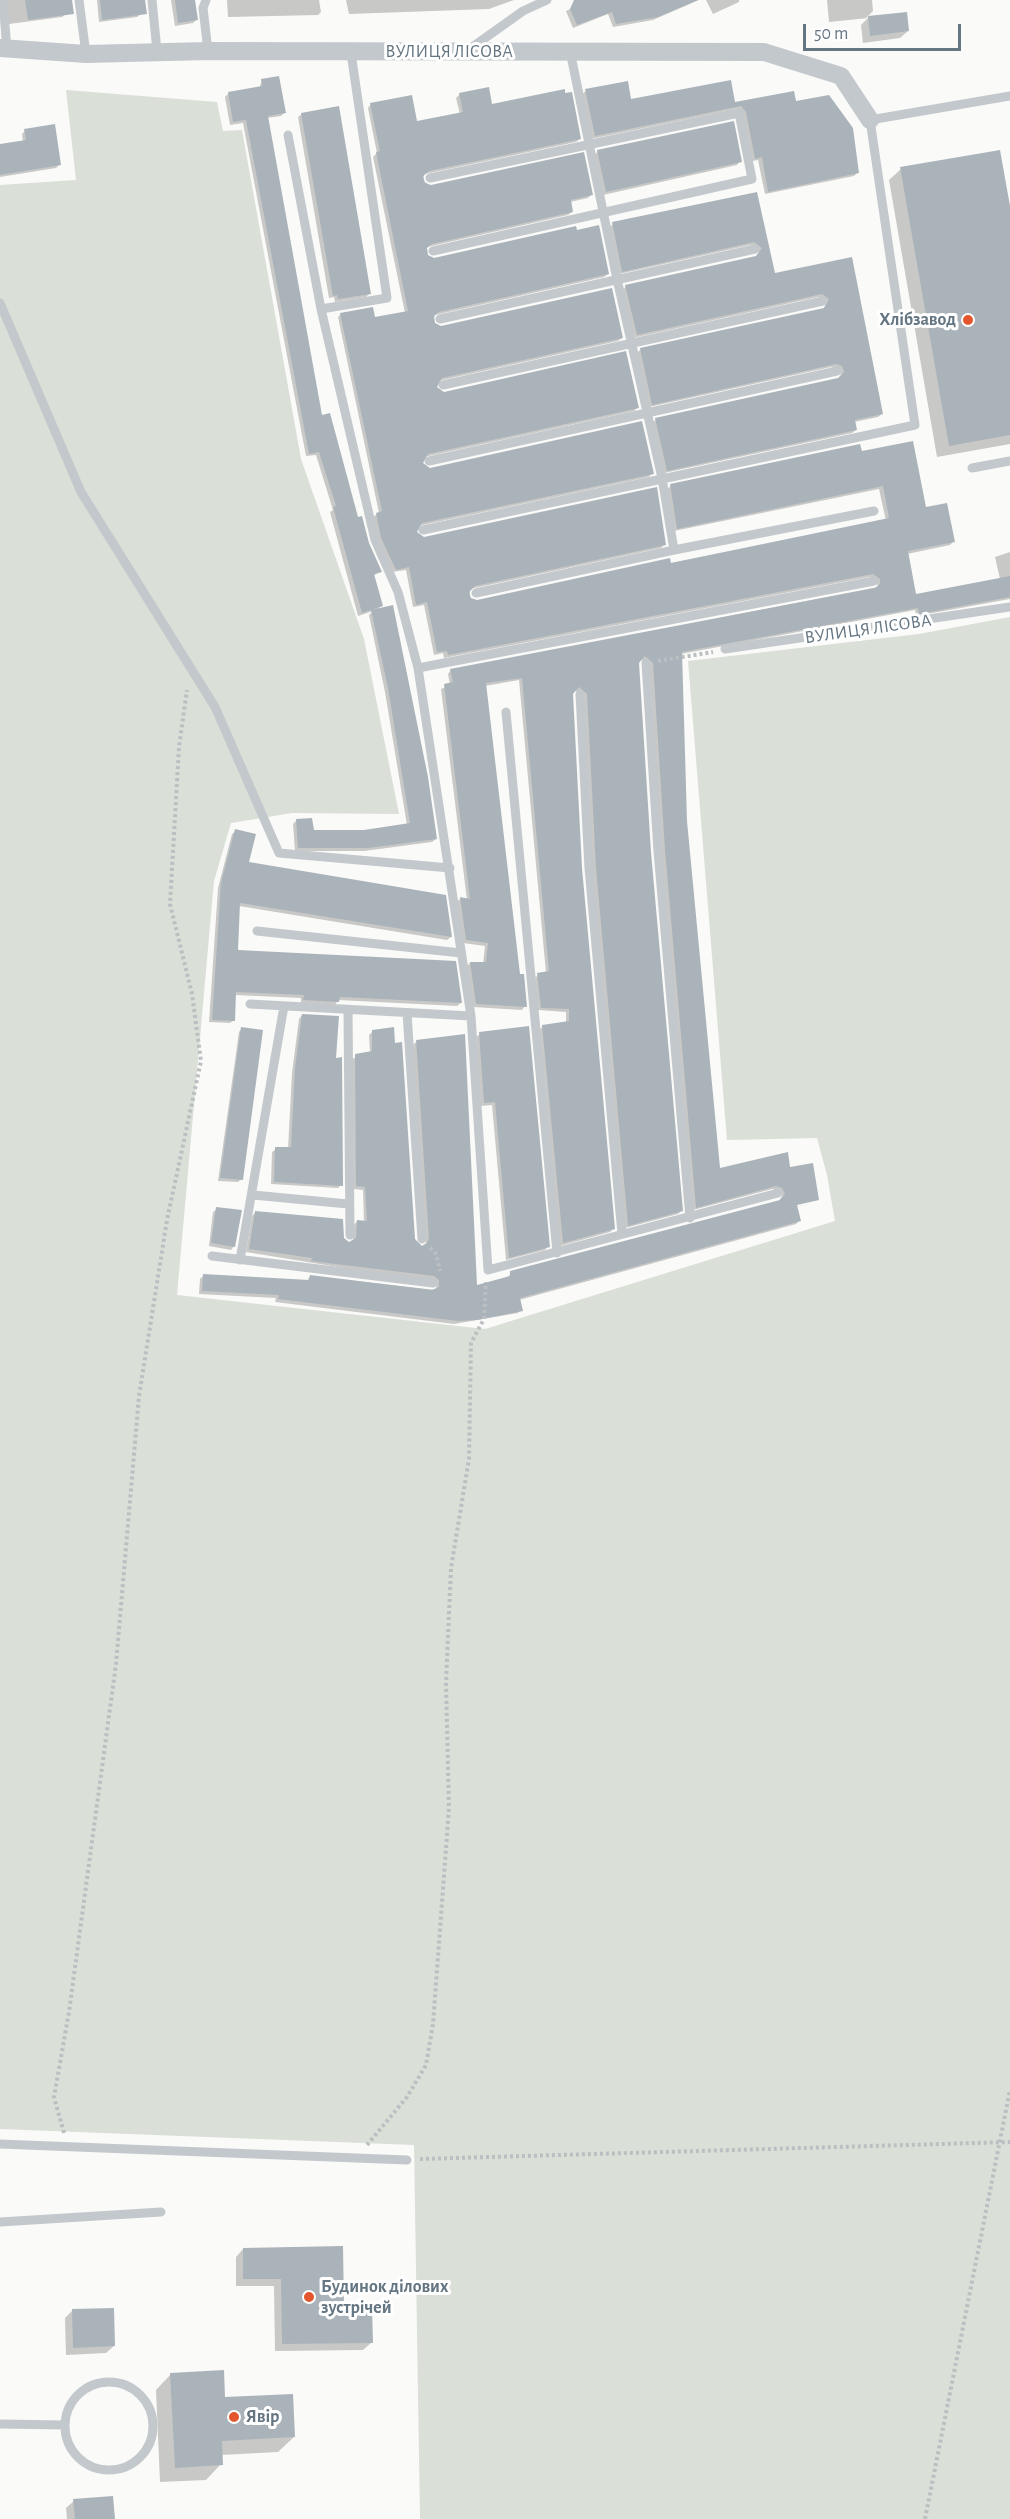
<!DOCTYPE html>
<html>
<head>
<meta charset="utf-8">
<style>
	body { margin:0 }
	#map { position:relative; width:1010px; height:2519px; overflow:hidden; background:#fafaf8; font-family:"Alegreya Sans",sans-serif }
	canvas { display:block }
	.scale { position:absolute; left:803px; top:24px; width:158px; height:27px; box-sizing:border-box; border:3px solid #657683; border-top:0; padding-left:8px; font-size:18px; line-height:21px; white-space:nowrap; color:#657683; -webkit-text-stroke:4px #fff; paint-order:stroke }
</style>
</head>
<body>
<div id="map">
<canvas width="1010" height="2519"></canvas>
<div class="scale">50 m</div>
</div>
<script>
const c = document.querySelector('canvas').getContext('2d');
c.lineJoin = 'round';
function fill(path, color) {
  c.fillStyle = color;
  c.fill(path, 'evenodd');
}
function shape(rows) {
  const path = new Path2D();
  for (const r of rows) {
    if (r.length === 3) {
      path.moveTo(r[0] + r[2], r[1]);
      path.arc(r[0], r[1], r[2], 0, 2 * Math.PI);
      continue;
    }
    path.moveTo(r[0], r[1]);
    for (let i = 2; i < r.length; i += 2) path.lineTo(r[i], r[i + 1]);
  }
  return path;
}
function stroke(path, color, width, dash) {
  c.strokeStyle = color;
  c.lineWidth = width;
  c.lineCap = dash ? 'butt' : 'round';
  c.setLineDash(dash || []);
  c.stroke(path);
}
function write(font, color, halo, rows, align = 'center') {
  c.font = font + ' "Alegreya Sans",sans-serif';
  c.lineWidth = 6;
  c.setLineDash([]);
  c.textBaseline = 'middle';
  c.strokeStyle = halo;
  c.fillStyle = color;
  for (const [text, x, y, turn = 0] of rows) {
    c.save();
    c.translate(x, y);
    c.rotate((+turn || 0) * Math.PI / 180);
    c.textAlign = isNaN(turn) ? turn : align;
    if (halo) c.strokeText(text, 0, 0);
    c.fillText(text, 0, 0);
    c.restore();
  }
}
fill(shape([
	[66,90,217,102,223,131,242,130,301,459,364,639,399,814,292,813,231,823,214,881,177,1295,485,1329,835,1221,827,1175,817,1138,727,1140,688,661,919,634,1010,617,1010,2519,420,2519,414,2145,0,2129,0,185,76,180]
]), '#dadfd7');
fill(shape([
	[3,0,64,0,66,14,62,17,9,24],
	[97,0,139,0,141,14,137,17,99,22],
	[171,0,193,0,196,20,193,23,175,26],
	[227,0,319,0,321,12,318,15,228,17],
	[346,0,514,0,489,9,349,14],
	[589,0,699,0,653,20,613,27,608,14,573,28,566,11],
	[706,0,739,0,739,2,713,14],
	[827,0,872,0,873,11,866,18,906,13,908,31,900,38,863,43,861,25,868,18,829,22],
	[262,81,285,112,281,116,267,118,320,416,357,519,380,572,373,576,381,606,376,611,436,839,432,842,364,851,295,851,293,824,297,820,313,832,364,831,407,825,385,692,369,615,373,611,358,616,330,512,333,510,316,455,306,456,243,123,230,125,225,97,229,93,259,88],
	[586,91,630,101,795,103,857,173,854,176,765,194,758,160,752,161,737,109,591,139,582,94],
	[460,94,580,139,576,142,425,174,422,180,431,186,591,195,588,198,570,202,572,212,568,215,427,247,425,254,434,259,608,274,604,277,435,315,432,322,441,327,622,338,618,341,438,381,435,388,444,393,638,407,634,411,424,457,421,464,430,469,652,473,649,477,418,526,415,532,424,538,665,544,661,548,470,589,470,599,477,601,886,521,879,489,674,531,667,489,671,486,861,453,925,509,953,542,950,545,907,554,915,596,1000,579,995,557,1010,552,1010,599,916,616,915,610,681,654,686,821,718,1170,789,1168,817,1200,789,1205,790,1208,814,1203,796,1207,799,1221,796,1224,519,1300,521,1310,518,1313,454,1324,275,1302,276,1298,199,1294,200,1279,204,1275,307,1281,310,1276,436,1290,436,1283,246,1252,252,1216,256,1212,342,1239,349,1243,353,1241,354,1225,357,1221,364,1222,363,1190,354,1189,352,1059,370,1053,369,1035,373,1031,414,1240,421,1247,426,1243,413,1045,416,1042,476,1287,507,1278,511,1273,779,1201,782,1196,779,1191,772,1189,693,1210,662,855,650,666,641,659,638,663,650,852,681,1211,678,1214,625,1228,593,872,584,697,575,690,572,694,581,868,613,1229,610,1232,560,1246,540,1029,543,1026,566,1023,566,1012,538,1010,535,977,546,973,519,680,485,686,519,976,525,1006,522,1010,473,1007,467,966,470,963,483,964,485,946,463,943,457,902,460,899,467,900,441,689,450,685,448,674,451,670,878,587,876,579,869,577,444,658,443,653,434,655,424,605,413,607,406,570,392,572,379,542,373,517,379,513,338,317,341,314,374,319,405,313,373,157,377,153,368,108,371,104,416,123,460,114,456,98],
	[302,114,370,293,366,297,335,302,334,297,329,298,298,117],
	[25,131,59,165,56,168,0,177,0,146,23,142,22,134],
	[598,151,740,161,737,165,603,195,595,155],
	[901,169,1010,214,1010,444,937,457,889,180],
	[755,194,774,275,851,259,882,414,878,417,854,422,856,430,852,433,664,473,653,423,656,419,838,379,841,375,838,369,831,367,649,407,637,353,640,350,823,309,827,303,818,297,633,338,623,290,626,286,756,257,759,252,750,245,619,274,610,227,613,224],
	[236,831,247,863,444,896,451,937,447,940,239,906,237,951,461,1003,457,1006,338,1000,335,1005,301,1003,301,998,235,995,234,1020,230,1023,209,1022,218,888,232,834],
	[302,1015,334,1060,341,1185,338,1188,271,1184,272,1152,276,1149,288,1149,292,1073,299,1019],
	[242,1028,241,1179,238,1182,218,1181,239,1032],
	[480,1034,548,1246,545,1250,506,1260,492,1105,481,1106,476,1037],
	[217,1209,234,1246,231,1250,209,1246,213,1212],
	[243,2249,343,2309,371,2343,363,2350,275,2351,274,2286,236,2286,236,2257],
	[73,2310,114,2346,106,2353,66,2355,65,2318],
	[171,2374,223,2399,294,2437,278,2452,221,2455,221,2464,206,2480,160,2482,156,2390],
	[74,2501,113,2519,67,2519,66,2508]
]), '#0003');
fill(shape([
	[25,0,72,0,74,14,28,20],
	[100,0,145,0,147,14,102,20],
	[175,0,195,0,198,20,178,23],
	[574,0,698,0,658,17,616,24,612,12,577,25,570,9],
	[907,12,909,31,870,36,868,16],
	[279,76,286,113,268,116,322,415,330,413,358,517,362,516,369,543,382,572,374,574,383,606,362,613,333,507,336,506,319,452,309,454,246,120,233,122,228,92,262,86,261,79],
	[731,80,735,102,794,91,796,101,829,95,853,128,859,173,768,192,762,157,755,159,746,112,741,106,595,136,585,89,628,81,631,99],
	[489,87,492,104,565,89,565,93,572,92,581,139,429,171,423,176,425,183,431,185,584,152,593,195,571,200,573,212,432,244,427,248,428,255,434,258,576,226,577,230,599,225,609,274,439,312,434,316,435,323,441,326,612,288,623,338,442,378,437,387,444,392,626,351,639,408,428,454,423,463,430,468,642,421,654,474,422,523,417,532,424,537,657,487,666,545,475,586,469,592,471,598,477,600,670,558,671,563,889,518,883,486,677,529,670,484,860,444,862,451,913,441,926,507,947,503,955,542,908,551,916,594,1010,576,1010,597,919,614,918,608,682,652,687,821,720,1168,788,1152,790,1167,813,1163,819,1200,797,1205,801,1221,520,1298,523,1311,477,1320,458,1321,278,1299,279,1295,202,1291,203,1274,309,1280,310,1275,432,1290,439,1287,439,1280,434,1276,311,1261,312,1258,249,1249,255,1211,343,1219,344,1238,349,1242,356,1238,357,1220,367,1221,365,1187,356,1186,355,1054,372,1051,372,1030,394,1027,395,1043,402,1042,415,1239,422,1246,426,1244,429,1239,416,1040,465,1034,477,1285,510,1276,510,1271,780,1200,785,1194,782,1188,776,1186,696,1208,665,850,653,663,645,656,639,663,651,852,683,1211,628,1226,596,868,587,694,579,687,573,694,582,868,615,1229,563,1243,542,1025,569,1021,569,1009,541,1008,537,973,549,971,522,678,486,683,520,974,524,974,527,1007,476,1004,470,962,486,962,488,943,466,940,460,897,470,899,444,684,453,682,450,669,875,588,880,584,880,579,873,574,448,655,447,651,437,652,427,602,416,605,409,567,396,570,381,538,376,513,382,511,340,313,373,307,375,317,408,311,376,152,380,151,370,103,412,95,417,121,463,112,459,93],
	[339,106,371,294,338,299,337,295,333,296,301,113],
	[734,121,742,162,606,192,597,150],
	[55,124,61,165,0,175,0,144,26,140,24,129],
	[1000,150,1010,206,1010,435,949,446,900,167],
	[757,192,775,273,852,257,883,414,855,420,857,430,667,471,655,418,838,378,844,372,842,366,836,364,652,405,640,348,824,308,829,299,822,294,637,335,625,285,756,256,762,248,754,242,622,272,612,222],
	[393,605,428,777,437,839,368,848,298,848,296,819,312,818,314,830,364,830,410,823,388,688,371,610],
	[235,829,256,834,249,862,446,895,452,937,240,903,238,950,456,961,462,1003,340,997,339,1002,303,1000,304,995,236,992,235,1021,212,1020,221,883],
	[302,1014,339,1016,336,1058,342,1057,343,1186,274,1182,275,1147,291,1147,295,1068],
	[529,1026,550,1247,509,1258,495,1102,484,1103,479,1032],
	[241,1027,263,1030,243,1180,220,1178],
	[216,1207,242,1210,235,1247,211,1243],
	[343,2246,344,2307,372,2307,373,2343,282,2344,281,2279,243,2279,243,2248],
	[114,2308,115,2346,73,2348,72,2309],
	[224,2370,225,2397,293,2394,295,2437,222,2441,223,2465,175,2468,170,2373],
	[113,2496,115,2519,75,2519,73,2499]
]), '#aab3b9');
stroke(shape([
	[658,661,713,652],
	[430,1248,436,1254,440,1271],
	[64,2133,54,2097,69,2012,116,1664,139,1396,167,1220,201,1061,192,994,170,904,179,747,187,690],
	[367,2145,407,2097,426,2065,433,2024,449,1808,446,1683,451,1568,469,1459,471,1343,484,1319,486,1282],
	[420,2159,1010,2142],
	[925,2519,1010,2090]
]), '#bbbfc2', 4, [3, 3]);
stroke(shape([
	[3,0,7,50],
	[79,0,86,54],
	[152,0,157,51],
	[206,0,203,8,208,51],
	[471,48,523,11,547,0],
	[570,51,617,279,662,478,674,550],
	[351,53,387,298,321,309,375,540,398,592,418,668,471,1016,488,1270,778,1193],
	[288,135,321,309],
	[430,178,739,113,752,179,433,251],
	[0,303,81,492,215,707,279,853,450,868],
	[440,319,755,249],
	[443,385,823,301],
	[429,461,837,371],
	[972,468,1010,461],
	[423,530,915,425,870,120,1010,96],
	[476,593,674,550,874,511],
	[725,649,1010,607],
	[646,663,658,851,690,1218],
	[418,668,874,581],
	[580,694,589,868,622,1234],
	[506,712,557,1253],
	[257,931,461,953],
	[250,1004,471,1016],
	[348,1010,350,1235],
	[407,1013,422,1239],
	[253,1195,348,1204],
	[212,1256,433,1283],
	[240,1260,284,1006],
	[0,2144,407,2160],
	[0,2222,161,2212],
	[109,2426,44],
	[0,2424,65,2425]
]), '#c3c8cc', 9);
stroke(shape([
	[0,48,86,54,208,51,764,52,841,76,870,120]
]), '#c3c8cc', 18);
for (const [x, y, r, color] of [
	[968,320,6,"#e4572e"],
	[309,2297,6,"#e4572e"],
	[234,2417,6,"#e4572e"]
]) {
  const dot = new Path2D();
  dot.arc(x, y, r, 0, 2 * Math.PI);
  c.fillStyle = color;
  c.fill(dot);
  stroke(dot, '#fff', 2);
}
write('18px', '#657683', '#fff', [
	["ВУЛИЦЯ ЛІСОВА",449,52],
	["ВУЛИЦЯ ЛІСОВА",868,629,-8]
]);
write('bold 18px', '#657683', '#fff', [
	["Хлібзавод",956,320,"right"],
	["Будинок ділових",321,2287],
	["зустрічей",321,2308],
	["Явір",246,2417]
], 'left');
</script>
</body>
</html>
